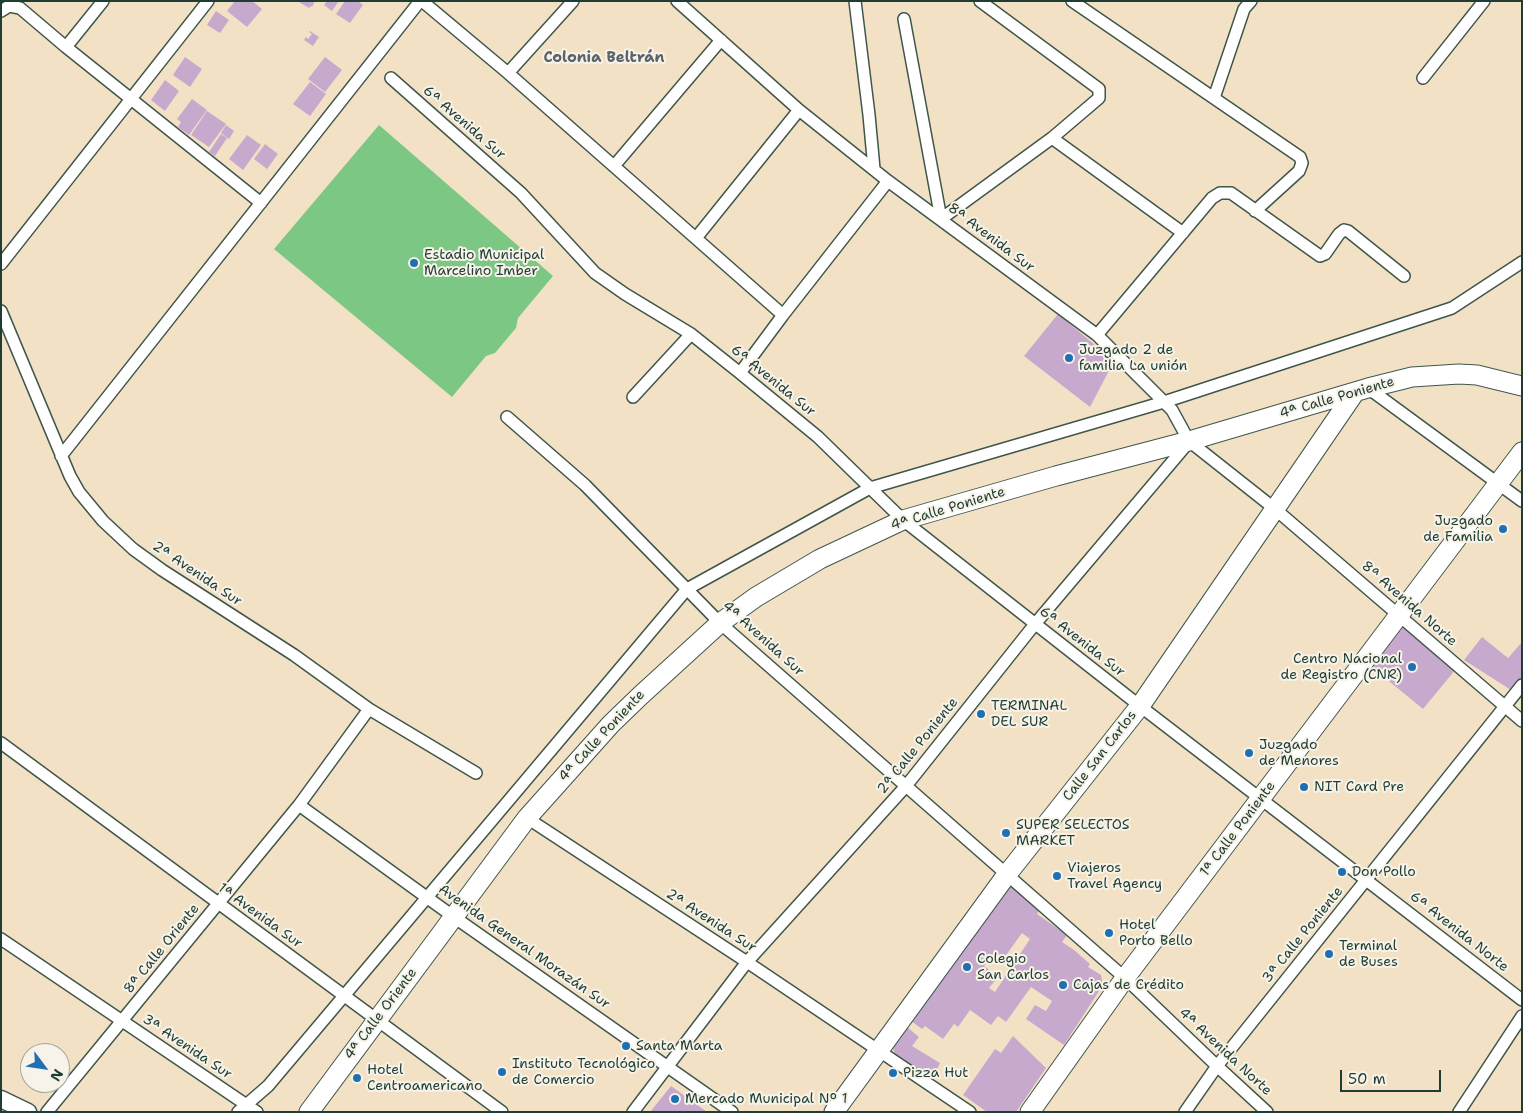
<!DOCTYPE html>
<html>
<head>
<meta charset="utf-8">
<style>
	body { margin:0 }
	#map { position:relative; width:1523px; height:1113px; overflow:hidden; background:#f3e1c6; font-family:"Shantell Sans",sans-serif }
	canvas { display:block }
	.frame { position:absolute; inset:0; border:2px solid #1f3d34; pointer-events:none }
	.north { position:absolute; left:20px; top:1043px; width:50px; height:50px; box-sizing:border-box; background:#f7f3e8; border:1px solid #a1aaa0; border-radius:50%; rotate:121deg; font-size:14px; font-weight:700; line-height:20px; text-align:center; color:#1f3d34 }
	.north::after { content:''; display:block; margin:auto; width:18px; height:22px; background:#1f6fb2; clip-path:polygon(50% 0,100% 100%,50% 72%,0 100%) }
	.scale { position:absolute; left:1340px; top:1070px; width:101px; height:22px; box-sizing:border-box; border:2px solid #1f3d34; border-top:0; padding-left:6px; font-size:15px; line-height:18px; white-space:nowrap; color:#1f3d34; -webkit-text-stroke:4px #f7f3e8; paint-order:stroke }
</style>
</head>
<body>
<div id="map">
<canvas width="1523" height="1113"></canvas>
<div class="frame"></div>
<div class="north">N</div>
<div class="scale">50 m</div>
</div>
<script>
const c = document.querySelector('canvas').getContext('2d');
c.lineJoin = 'round';
function fill(path, color) {
  c.fillStyle = color;
  c.fill(path, 'evenodd');
}
function shape(rows) {
  const path = new Path2D();
  for (const r of rows) {
    path.moveTo(r[0], r[1]);
    for (let i = 2; i < r.length; i += 2) path.lineTo(r[i], r[i + 1]);
  }
  return path;
}
function stroke(path, color, width, dash) {
  c.strokeStyle = color;
  c.lineWidth = width;
  c.lineCap = dash ? 'butt' : 'round';
  c.setLineDash(dash || []);
  c.stroke(path);
}
function write(font, color, halo, rows, align = 'center') {
  c.font = font + ' "Shantell Sans",sans-serif';
  c.lineWidth = 4;
  c.setLineDash([]);
  c.textBaseline = 'middle';
  c.strokeStyle = halo;
  c.fillStyle = color;
  for (const [text, x, y, turn = 0] of rows) {
    c.save();
    c.translate(x, y);
    c.rotate((+turn || 0) * Math.PI / 180);
    c.textAlign = isNaN(turn) ? turn : align;
    if (halo) c.strokeText(text, 0, 0);
    c.fillText(text, 0, 0);
    c.restore();
  }
}
fill(shape([
	[379,125,553,276,518,318,516,328,495,353,486,356,452,397,274,249]
]), '#7dc784');
fill(shape([
	[235,1,252,1,262,9,247,27,227,11],
	[297,1,315,1,312,7,311,6,309,8],
	[327,1,339,1,332,11,324,5],
	[345,1,358,1,363,5,350,23,336,14],
	[216,11,229,20,220,33,207,25],
	[310,31,319,37,313,46,304,40,306,37,308,39,312,34,309,32],
	[185,57,202,69,190,87,173,75],
	[325,57,342,70,325,92,308,79],
	[165,80,179,91,165,111,151,100],
	[310,82,326,94,310,116,293,104],
	[192,99,207,110,189,135,178,127,181,122,177,119],
	[207,111,226,124,209,147,191,135],
	[226,125,234,131,229,139,221,133],
	[221,134,227,138,215,156,209,152],
	[247,135,261,145,243,170,229,159],
	[265,144,278,154,267,169,254,159],
	[1058,314,1114,361,1090,407,1024,356],
	[1402,623,1456,669,1423,709,1368,664],
	[1482,637,1508,658,1522,642,1522,677,1511,690,1464,660],
	[1010,886,1040,909,1037,914,1067,935,1062,942,1074,950,1090,964,1088,967,1101,975,1103,985,1064,1045,1026,1019,1035,1005,1046,1011,1052,1001,1031,987,1006,1022,998,1016,991,1025,970,1010,958,1027,954,1024,943,1039,925,1026,922,1029,911,1021],
	[1022,933,1030,939,995,992,989,988,998,977,984,966,995,952,1004,958],
	[907,1027,919,1037,912,1046,940,1063,934,1077,896,1057,892,1046],
	[1013,1036,1046,1068,1016,1112,987,1112,963,1095,995,1049,1001,1053],
	[671,1086,707,1112,650,1112]
]), '#c8a9ce');
const street = shape([
	[422,1,508,73,783,315],
	[677,1,799,110,888,181,1097,335,1172,410,1189,441,1275,509,1522,721],
	[855,1,869,115,874,169],
	[1072,1,1300,157,1302,163,1299,171,1255,211],
	[1,11,9,6,20,8,66,47,261,203],
	[904,19,941,219,1052,138,1099,98,1099,89,980,1],
	[66,47,103,1],
	[508,73,573,1],
	[391,78,521,193,595,273,625,294,691,334,740,373,818,437,903,520,1140,706,1522,1000],
	[1423,78,1484,1],
	[1214,98,1244,9,1251,1],
	[1052,138,1183,233],
	[614,166,721,40],
	[696,238,799,110],
	[1,264,208,1],
	[1,311,70,476,79,492,103,521,133,549,162,570,294,655,369,709,476,773],
	[1097,335,1212,198,1220,193,1231,193,1320,256,1325,254,1339,234,1344,230,1348,231,1404,276],
	[740,373,783,315,888,181],
	[1368,388,1522,501],
	[633,397,691,334],
	[507,417,585,485,720,623,1125,978,1217,1066,1267,1112],
	[61,456,420,1],
	[1,743,502,1112],
	[299,805,454,917,732,1112],
	[527,818,747,962,970,1112],
	[1,939,257,1112],
	[47,1112,299,805,369,709],
	[238,1112,268,1086,687,589,870,488,1164,402,1452,308,1522,262],
	[633,1112,747,962,906,786,1035,624,1188,443],
	[1185,1112,1217,1066,1522,685],
	[1459,1112,1522,1016]
]);
const secondary = shape([
	[1,1099,28,1112]
]);
const primary = shape([
	[309,1112,527,818,611,724,640,696,720,623,756,597,820,559,903,520,1056,476,1189,441,1368,388,1412,377,1459,374,1477,375,1522,386],
	[834,1112,1008,873,1140,706,1355,392],
	[1030,1112,1125,978,1522,452]
]);
stroke(street, '#3f564a', 14);
stroke(secondary, '#3f564a', 19);
stroke(primary, '#3f564a', 21);
stroke(street, '#fff', 11);
stroke(secondary, '#fff', 16);
stroke(primary, '#fff', 19);
for (const [x, y, r, color] of [
	[414,263,5,"#1f6fb2"],
	[1069,358,5,"#1f6fb2"],
	[1503,529,5,"#1f6fb2"],
	[1412,667,5,"#1f6fb2"],
	[981,714,5,"#1f6fb2"],
	[1249,753,5,"#1f6fb2"],
	[1304,787,5,"#1f6fb2"],
	[1006,833,5,"#1f6fb2"],
	[1342,872,5,"#1f6fb2"],
	[1057,876,5,"#1f6fb2"],
	[1109,933,5,"#1f6fb2"],
	[1329,954,5,"#1f6fb2"],
	[967,967,5,"#1f6fb2"],
	[1063,985,5,"#1f6fb2"],
	[626,1046,5,"#1f6fb2"],
	[502,1072,5,"#1f6fb2"],
	[893,1073,5,"#1f6fb2"],
	[357,1078,5,"#1f6fb2"],
	[675,1099,5,"#1f6fb2"]
]) {
  const dot = new Path2D();
  dot.arc(x, y, r, 0, 2 * Math.PI);
  c.fillStyle = color;
  c.fill(dot);
  stroke(dot, '#f7f3e8', 2);
}
write('14px', '#1f3d34', '#f7f3e8', [
	["6ª Avenida Sur",464,123,41],
	["8ª Avenida Sur",991,238,37],
	["6ª Avenida Sur",773,381,39],
	["4ª Calle Poniente",1337,398,-16],
	["4ª Calle Poniente",948,509,-17],
	["2ª Avenida Sur",197,574,34],
	["8ª Avenida Norte",1409,604,41],
	["4ª Avenida Sur",763,639,42],
	["6ª Avenida Sur",1082,642,38],
	["4ª Calle Poniente",602,736,-47],
	["2ª Calle Poniente",918,746,-51],
	["Calle San Carlos",1100,756,-52],
	["1ª Calle Poniente",1238,829,-53],
	["1ª Avenida Sur",260,916,36],
	["2ª Avenida Sur",711,921,33],
	["6ª Avenida Norte",1459,932,38],
	["3ª Calle Poniente",1303,935,-51],
	["Avenida General Morazán Sur",524,947,35],
	["8ª Calle Oriente",162,949,-51],
	["4ª Calle Oriente",381,1014,-53],
	["3ª Avenida Sur",187,1047,34],
	["4ª Avenida Norte",1225,1052,43]
]);
write('14px', '#1f3d34', '#f7f3e8', [
	["Estadio Municipal",424,255],
	["Marcelino Imber",424,271],
	["Juzgado 2 de",1079,350],
	["familia La unión",1079,366],
	["Juzgado",1493,521,"right"],
	["de Familia",1493,537,"right"],
	["Centro Nacional",1402,659,"right"],
	["de Registro (CNR)",1402,675,"right"],
	["TERMINAL",991,706],
	["DEL SUR",991,722],
	["Juzgado",1259,745],
	["de Menores",1259,761],
	["NIT Card Pre",1314,787],
	["SUPER SELECTOS",1016,825],
	["MARKET",1016,841],
	["Viajeros",1067,868],
	["Travel Agency",1067,884],
	["Don Pollo",1352,872],
	["Hotel",1119,925],
	["Porto Bello",1119,941],
	["Terminal",1339,946],
	["de Buses",1339,962],
	["Colegio",977,959],
	["San Carlos",977,975],
	["Cajas de Crédito",1073,985],
	["Santa Marta",636,1046],
	["Instituto Tecnológico",512,1064],
	["de Comercio",512,1080],
	["Hotel",367,1070],
	["Centroamericano",367,1086],
	["Pizza Hut",903,1073],
	["Mercado Municipal Nº 1",685,1099]
], 'left');
write('bold 15px', '#5a636a', '#f7f3e8', [
	["Colonia Beltrán",604,58]
]);
</script>
</body>
</html>
